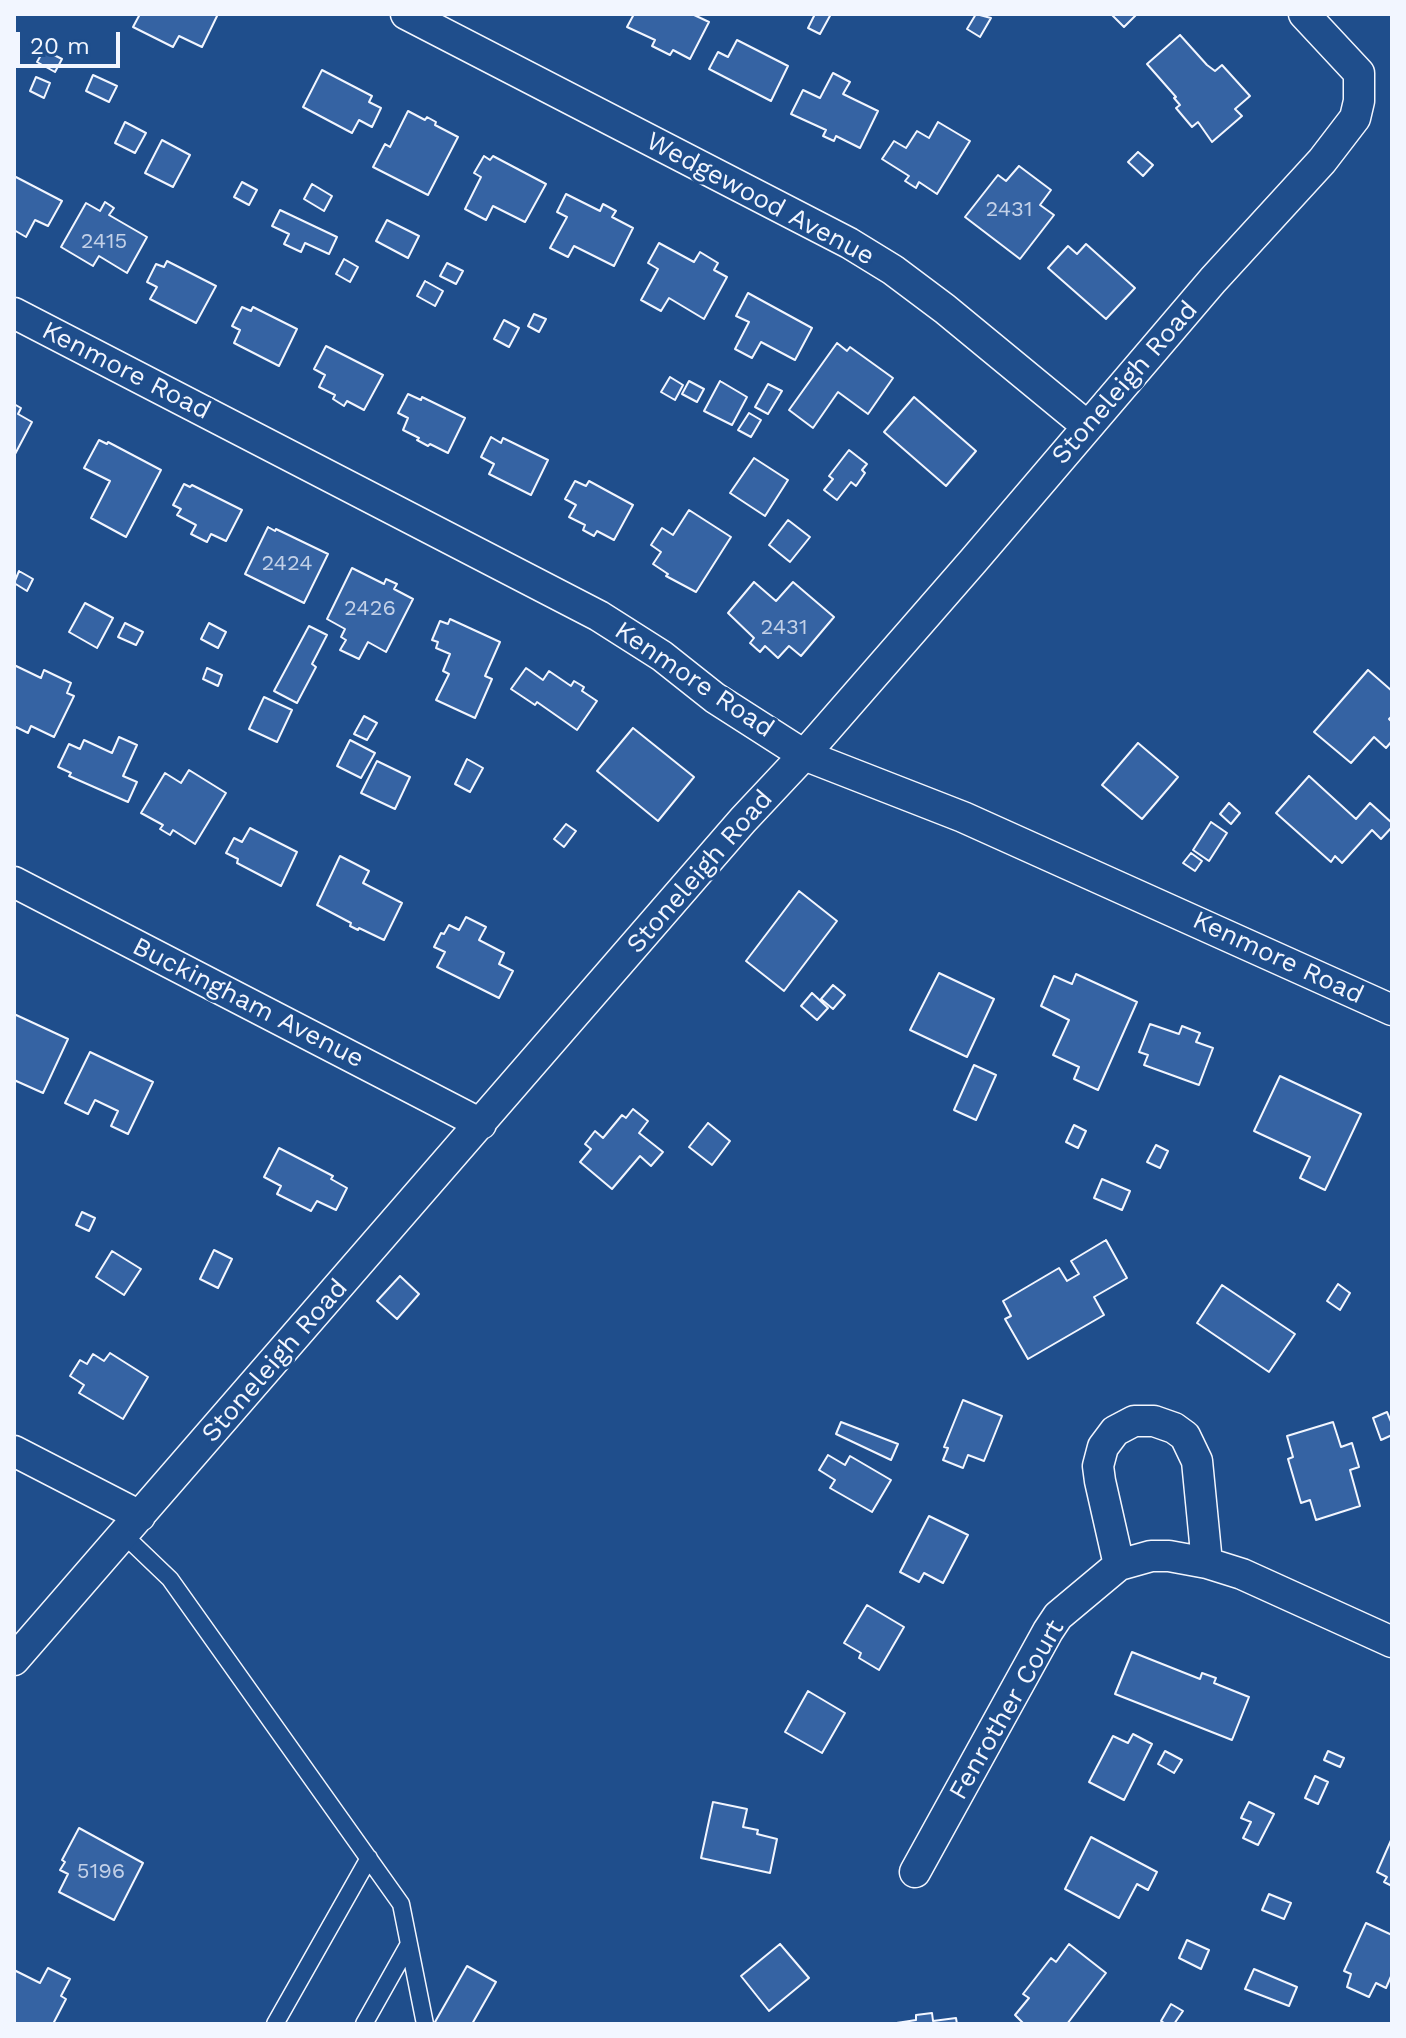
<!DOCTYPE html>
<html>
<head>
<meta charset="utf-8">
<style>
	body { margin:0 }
	#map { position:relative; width:1406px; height:2038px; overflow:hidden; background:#1f4e8c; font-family:"Work Sans",sans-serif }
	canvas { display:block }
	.frame { position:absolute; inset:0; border:16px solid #f2f6ff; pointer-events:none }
	.scale { position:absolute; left:16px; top:32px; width:104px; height:36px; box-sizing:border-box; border:4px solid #f2f6ff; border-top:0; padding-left:10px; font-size:24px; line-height:28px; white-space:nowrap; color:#f2f6ff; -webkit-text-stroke:6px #1f4e8c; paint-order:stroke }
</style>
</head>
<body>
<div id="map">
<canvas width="1406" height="2038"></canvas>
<div class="frame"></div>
<div class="scale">20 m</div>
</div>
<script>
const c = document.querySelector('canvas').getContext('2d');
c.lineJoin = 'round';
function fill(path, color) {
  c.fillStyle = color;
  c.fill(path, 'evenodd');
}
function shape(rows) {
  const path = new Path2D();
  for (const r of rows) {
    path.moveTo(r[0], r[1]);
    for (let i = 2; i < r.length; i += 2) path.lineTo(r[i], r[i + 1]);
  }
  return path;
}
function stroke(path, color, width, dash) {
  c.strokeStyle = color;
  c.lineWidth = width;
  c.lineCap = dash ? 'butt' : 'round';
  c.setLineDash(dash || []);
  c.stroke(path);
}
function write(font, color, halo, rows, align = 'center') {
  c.font = font + ' "Work Sans",sans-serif';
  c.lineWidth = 6;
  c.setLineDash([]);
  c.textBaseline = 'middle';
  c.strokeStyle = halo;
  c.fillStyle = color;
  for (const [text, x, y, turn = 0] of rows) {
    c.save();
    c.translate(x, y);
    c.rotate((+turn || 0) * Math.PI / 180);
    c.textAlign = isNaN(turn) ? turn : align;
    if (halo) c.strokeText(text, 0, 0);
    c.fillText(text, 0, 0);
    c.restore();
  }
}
const building = shape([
	[140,14,218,14,202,47,179,36,173,47,133,27,140,14],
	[634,14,692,14,709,22,690,59,673,50,670,55,652,46,655,40,627,27,634,14],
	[815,14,831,14,820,34,808,28,815,14],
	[976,14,991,18,980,37,967,29,976,14],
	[1111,14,1137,14,1124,27,1111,14],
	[1180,35,1207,65,1215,71,1222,65,1250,96,1235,109,1242,116,1212,142,1198,122,1192,127,1176,108,1180,105,1174,98,1176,97,1147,64,1180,35],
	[737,40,788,66,771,101,709,69,718,52,728,57,737,40],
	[44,50,62,59,55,72,37,62,44,50],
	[322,70,372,96,369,102,381,108,372,127,359,120,352,133,303,107,322,70],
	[833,73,850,82,843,94,878,111,860,148,836,136,834,141,823,136,826,130,791,114,803,90,820,98,833,73],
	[93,75,117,86,109,102,86,91,93,75],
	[36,77,50,83,44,98,30,91,36,77],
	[408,111,425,120,427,117,436,122,435,125,458,137,428,195,373,167,385,144,390,147,408,111],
	[125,122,146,133,135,153,115,143,125,122],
	[938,122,970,141,937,194,919,182,916,188,905,181,909,176,882,159,894,141,906,148,917,131,929,138,938,122],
	[162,140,190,155,173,187,145,173,162,140],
	[1138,152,1153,165,1143,176,1128,162,1138,152],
	[484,156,490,160,493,156,546,184,525,222,493,206,486,220,465,209,481,177,474,173,484,156],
	[1019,166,1051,190,1040,205,1054,215,1020,259,965,217,998,175,1006,181,1019,166],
	[14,176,62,201,48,226,35,220,26,237,14,230,14,176],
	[242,182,257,190,249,205,234,197,242,182],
	[312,184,332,196,324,211,304,199,312,184],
	[566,194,600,211,603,204,616,211,612,217,633,228,614,266,574,246,568,257,550,248,567,217,557,212,566,194],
	[105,202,114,208,109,215,147,237,127,273,99,256,93,266,61,247,86,203,100,211,105,202],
	[280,210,337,237,329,254,305,243,301,252,284,244,289,234,272,226,280,210],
	[387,220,419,236,408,258,376,241,387,220],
	[659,243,694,262,700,252,718,263,714,270,727,277,704,319,669,298,661,311,641,300,658,269,648,263,659,243],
	[1086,244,1135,288,1106,319,1048,268,1068,246,1077,254,1086,244],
	[344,259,358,267,350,282,336,274,344,259],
	[167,261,216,286,196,323,150,299,157,287,147,282,156,264,164,267,167,261],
	[447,263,463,271,456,284,440,276,447,263],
	[425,281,443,291,435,306,417,296,425,281],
	[748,293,812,328,795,360,761,342,752,358,735,349,749,322,736,316,748,293],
	[242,307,251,311,253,307,297,329,279,366,234,343,240,330,232,326,242,307],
	[534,314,546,319,539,332,528,326,534,314],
	[504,320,519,328,509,347,494,339,504,320],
	[837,343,847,351,850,347,893,378,868,414,838,392,813,428,789,410,837,343],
	[326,346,383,375,364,410,347,401,344,406,333,399,335,395,319,387,325,375,314,369,326,346],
	[670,377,683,385,675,400,661,392,670,377],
	[689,381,704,389,697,402,682,394,689,381],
	[720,381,747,397,732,425,704,411,720,381],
	[768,384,782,391,768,414,755,407,768,384],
	[408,394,421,400,422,397,465,418,448,453,430,444,428,446,417,440,419,438,403,430,408,418,398,413,408,394],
	[914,397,976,451,946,486,884,432,914,397],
	[14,404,21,408,18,414,32,422,14,456,14,404],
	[749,413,761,420,751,437,738,430,749,413],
	[491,437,501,443,503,438,548,460,531,495,489,474,494,464,481,457,491,437],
	[99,440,107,444,108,442,161,470,126,537,91,518,110,481,84,468,99,440],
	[849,450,867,464,862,470,865,473,856,486,851,482,837,500,824,490,833,479,829,476,849,450],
	[754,458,788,480,765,516,730,493,754,458],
	[575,481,586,486,589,481,633,505,614,540,597,531,594,536,583,530,585,525,569,517,576,505,565,499,575,481],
	[184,484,190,487,192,485,242,510,226,541,211,534,207,542,191,534,196,525,177,515,181,509,173,505,184,484],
	[689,510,731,537,696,592,666,576,668,574,653,564,661,552,651,545,662,528,673,535,689,510],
	[788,520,810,537,790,562,769,545,788,520],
	[268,527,275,531,276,529,328,554,304,603,245,574,268,527],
	[352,568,384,584,386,579,397,584,394,589,413,599,386,652,368,642,359,659,340,650,346,640,341,637,345,629,327,619,352,568],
	[19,571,33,579,27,591,14,583,19,571],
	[754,582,776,601,793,582,834,617,801,656,789,646,778,658,765,646,760,652,750,643,754,638,728,613,754,582],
	[85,603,113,618,97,648,69,632,85,603],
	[450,619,500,642,485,676,492,679,475,718,436,700,449,674,443,671,450,654,436,648,438,642,432,640,440,621,448,624,450,619],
	[125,623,143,632,136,645,118,637,125,623],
	[209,623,226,632,218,648,201,639,209,623],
	[309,626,327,635,312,664,316,667,297,703,274,691,309,626],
	[14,665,41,678,44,670,71,683,67,693,74,696,54,737,31,726,28,733,16,727,14,731,14,665],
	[207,668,222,675,218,686,203,679,207,668],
	[526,668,543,680,549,671,571,686,574,681,584,687,582,691,597,701,577,730,537,702,535,705,511,689,526,668],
	[1368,670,1392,691,1392,716,1389,719,1392,722,1392,741,1386,748,1374,737,1351,763,1314,732,1368,670],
	[264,697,292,710,277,742,249,729,264,697],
	[364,716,377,723,367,740,354,734,364,716],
	[633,728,694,777,658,821,597,771,633,728],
	[119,737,137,745,123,776,137,782,128,802,69,776,71,773,58,767,69,744,80,749,84,740,112,753,119,737],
	[350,740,375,753,361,778,337,766,350,740],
	[1138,743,1178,777,1142,819,1102,785,1138,743],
	[467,759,483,768,470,792,455,784,467,759],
	[377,761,410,777,395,809,361,793,377,761],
	[189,770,226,793,195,844,173,830,170,835,160,829,163,825,141,813,165,773,181,783,189,770],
	[1309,776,1356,819,1370,803,1392,823,1392,827,1381,839,1372,830,1342,863,1335,856,1331,862,1276,813,1309,776],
	[1229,803,1240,813,1231,824,1220,814,1229,803],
	[1211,822,1227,833,1209,861,1193,850,1211,822],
	[566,824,576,831,564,847,554,839,566,824],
	[250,828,297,852,281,886,237,863,238,859,226,853,234,838,242,842,250,828],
	[1191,853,1202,861,1195,871,1183,863,1191,853],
	[340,856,369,871,363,883,402,903,384,940,359,928,358,930,350,926,351,923,317,905,340,856],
	[799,891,837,921,784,991,746,961,799,891],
	[466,917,486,927,479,940,504,953,499,964,513,971,499,998,437,967,445,952,434,947,441,933,444,934,449,925,459,930,466,917],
	[939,973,994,999,967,1057,910,1030,939,973],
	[1076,974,1137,1002,1098,1090,1074,1079,1079,1067,1053,1055,1069,1020,1041,1006,1054,976,1072,984,1076,974],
	[833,985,845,995,833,1009,821,999,833,985],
	[812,993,828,1008,817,1020,801,1006,812,993],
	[14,1014,68,1039,43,1093,14,1080,14,1014],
	[1150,1024,1179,1034,1182,1026,1200,1033,1196,1042,1213,1048,1199,1085,1144,1065,1148,1055,1139,1052,1150,1024],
	[90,1052,153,1082,128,1134,111,1126,118,1111,95,1100,88,1114,65,1103,90,1052],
	[974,1065,996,1075,976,1120,954,1110,974,1065],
	[1280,1076,1361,1114,1325,1190,1300,1178,1310,1157,1254,1131,1280,1076],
	[633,1109,648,1121,639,1133,663,1152,651,1166,640,1156,612,1189,580,1162,591,1149,585,1144,595,1131,603,1138,622,1115,626,1118,633,1109],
	[708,1123,730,1141,712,1165,689,1147,708,1123],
	[1074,1125,1086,1131,1078,1148,1066,1142,1074,1125],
	[1156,1145,1168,1151,1160,1168,1147,1162,1156,1145],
	[279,1148,333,1176,331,1179,347,1188,336,1210,317,1201,311,1211,277,1194,281,1186,264,1177,279,1148],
	[1102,1179,1130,1191,1122,1210,1094,1198,1102,1179],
	[82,1212,95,1218,89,1231,76,1225,82,1212],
	[1106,1240,1127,1278,1094,1297,1104,1315,1028,1359,1005,1319,1011,1316,1003,1301,1059,1268,1067,1281,1079,1274,1071,1261,1106,1240],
	[214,1250,232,1259,218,1288,200,1279,214,1250],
	[112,1251,141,1269,124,1295,96,1277,112,1251],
	[400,1276,419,1294,397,1319,377,1301,400,1276],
	[1338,1284,1350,1293,1340,1310,1327,1301,1338,1284],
	[1222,1285,1295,1334,1269,1372,1197,1323,1222,1285],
	[110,1353,148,1377,123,1419,79,1393,84,1385,70,1376,80,1360,87,1364,93,1354,104,1361,110,1353],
	[963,1400,1002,1416,984,1461,968,1455,963,1468,943,1460,948,1448,944,1447,963,1400],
	[1387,1412,1392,1424,1392,1435,1381,1440,1373,1418,1387,1412],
	[841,1422,898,1444,891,1460,836,1434,841,1422],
	[1333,1422,1341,1447,1352,1443,1359,1467,1350,1470,1360,1506,1316,1520,1310,1500,1301,1503,1288,1459,1293,1457,1287,1436,1333,1422],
	[828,1455,845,1465,850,1456,891,1480,872,1512,830,1488,835,1480,819,1470,828,1455],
	[929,1516,968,1535,943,1583,924,1573,919,1582,900,1572,929,1516],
	[867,1605,904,1627,879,1670,859,1658,861,1653,844,1643,867,1605],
	[1132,1652,1200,1679,1202,1673,1216,1678,1214,1683,1249,1697,1232,1740,1115,1694,1132,1652],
	[808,1691,845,1713,822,1753,785,1732,808,1691],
	[1133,1734,1152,1744,1124,1800,1089,1782,1113,1736,1128,1743,1133,1734],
	[1165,1751,1182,1760,1174,1773,1158,1764,1165,1751],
	[1328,1751,1344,1758,1340,1767,1324,1760,1328,1751],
	[1315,1776,1328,1782,1318,1804,1305,1798,1315,1776],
	[713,1802,747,1809,743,1827,758,1830,757,1834,777,1839,770,1873,701,1858,713,1802],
	[1249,1802,1274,1814,1258,1845,1243,1838,1251,1822,1241,1818,1249,1802],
	[79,1828,143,1863,114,1920,59,1892,68,1874,60,1870,65,1862,62,1860,79,1828],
	[1091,1837,1157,1872,1148,1890,1137,1884,1119,1918,1065,1889,1091,1837],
	[1392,1838,1392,1886,1384,1882,1387,1877,1377,1872,1392,1838],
	[1269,1894,1291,1903,1284,1919,1262,1910,1269,1894],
	[1366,1923,1392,1935,1392,1974,1386,1988,1376,1983,1369,1997,1347,1987,1351,1974,1344,1971,1366,1923],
	[1187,1940,1209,1950,1201,1969,1179,1958,1187,1940],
	[780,1944,809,1978,769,2011,741,1976,780,1944],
	[1069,1944,1106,1973,1067,2024,1024,2024,1015,2015,1029,1998,1023,1994,1051,1958,1056,1962,1069,1944],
	[467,1966,496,1982,472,2024,438,2024,435,2022,467,1966],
	[48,1968,70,1979,61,1996,66,1999,53,2024,14,2024,14,1970,40,1983,48,1968],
	[1254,1969,1297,1987,1289,2006,1245,1989,1254,1969],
	[1171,2004,1183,2011,1174,2024,1166,2024,1161,2021,1171,2004],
	[932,2013,933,2021,956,2018,957,2024,890,2024,916,2020,916,2015,932,2013]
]);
fill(building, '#3563a3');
stroke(building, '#f2f6ff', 2);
const service = shape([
	[124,1535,170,1579,401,1904,425,2024],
	[275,2024,369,1858],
	[364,2024,409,1944]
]);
const minor = shape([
	[406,14,849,243,893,270,945,309,1087,426],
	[14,313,599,616,662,656,715,698,804,755,963,817,1392,1010],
	[14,882,481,1124],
	[14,1451,140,1516],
	[1119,1565,1100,1481,1098,1466,1103,1447,1115,1431,1134,1421,1154,1421,1174,1428,1185,1436,1197,1461,1207,1563],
	[14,1660,743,820,804,755,974,560,1213,280,1322,161,1355,118,1359,101,1359,73,1304,14],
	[915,1872,1048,1631,1058,1616,1119,1565,1151,1556,1169,1556,1207,1563,1242,1574,1392,1642]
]);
stroke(service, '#f2f6ff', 19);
stroke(minor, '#f2f6ff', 33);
stroke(service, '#1f4e8c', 16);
stroke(minor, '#1f4e8c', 30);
write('22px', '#c3d1e8', null, [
	["2431",1009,210],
	["2415",104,242],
	["2424",287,564],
	["2426",370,609],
	["2431",784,628],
	["5196",101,1872]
]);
write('26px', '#f2f6ff', '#1f4e8c', [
	["Wedgewood Avenue",760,199,28],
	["Kenmore Road",126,371,27],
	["Stoneleigh Road",1125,383,-49],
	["Kenmore Road",694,680,34],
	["Stoneleigh Road",700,872,-49],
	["Kenmore Road",1278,958,25],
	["Buckingham Avenue",248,1003,27],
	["Stoneleigh Road",275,1361,-49],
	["Fenrother Court",1007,1710,-60]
]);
</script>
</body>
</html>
